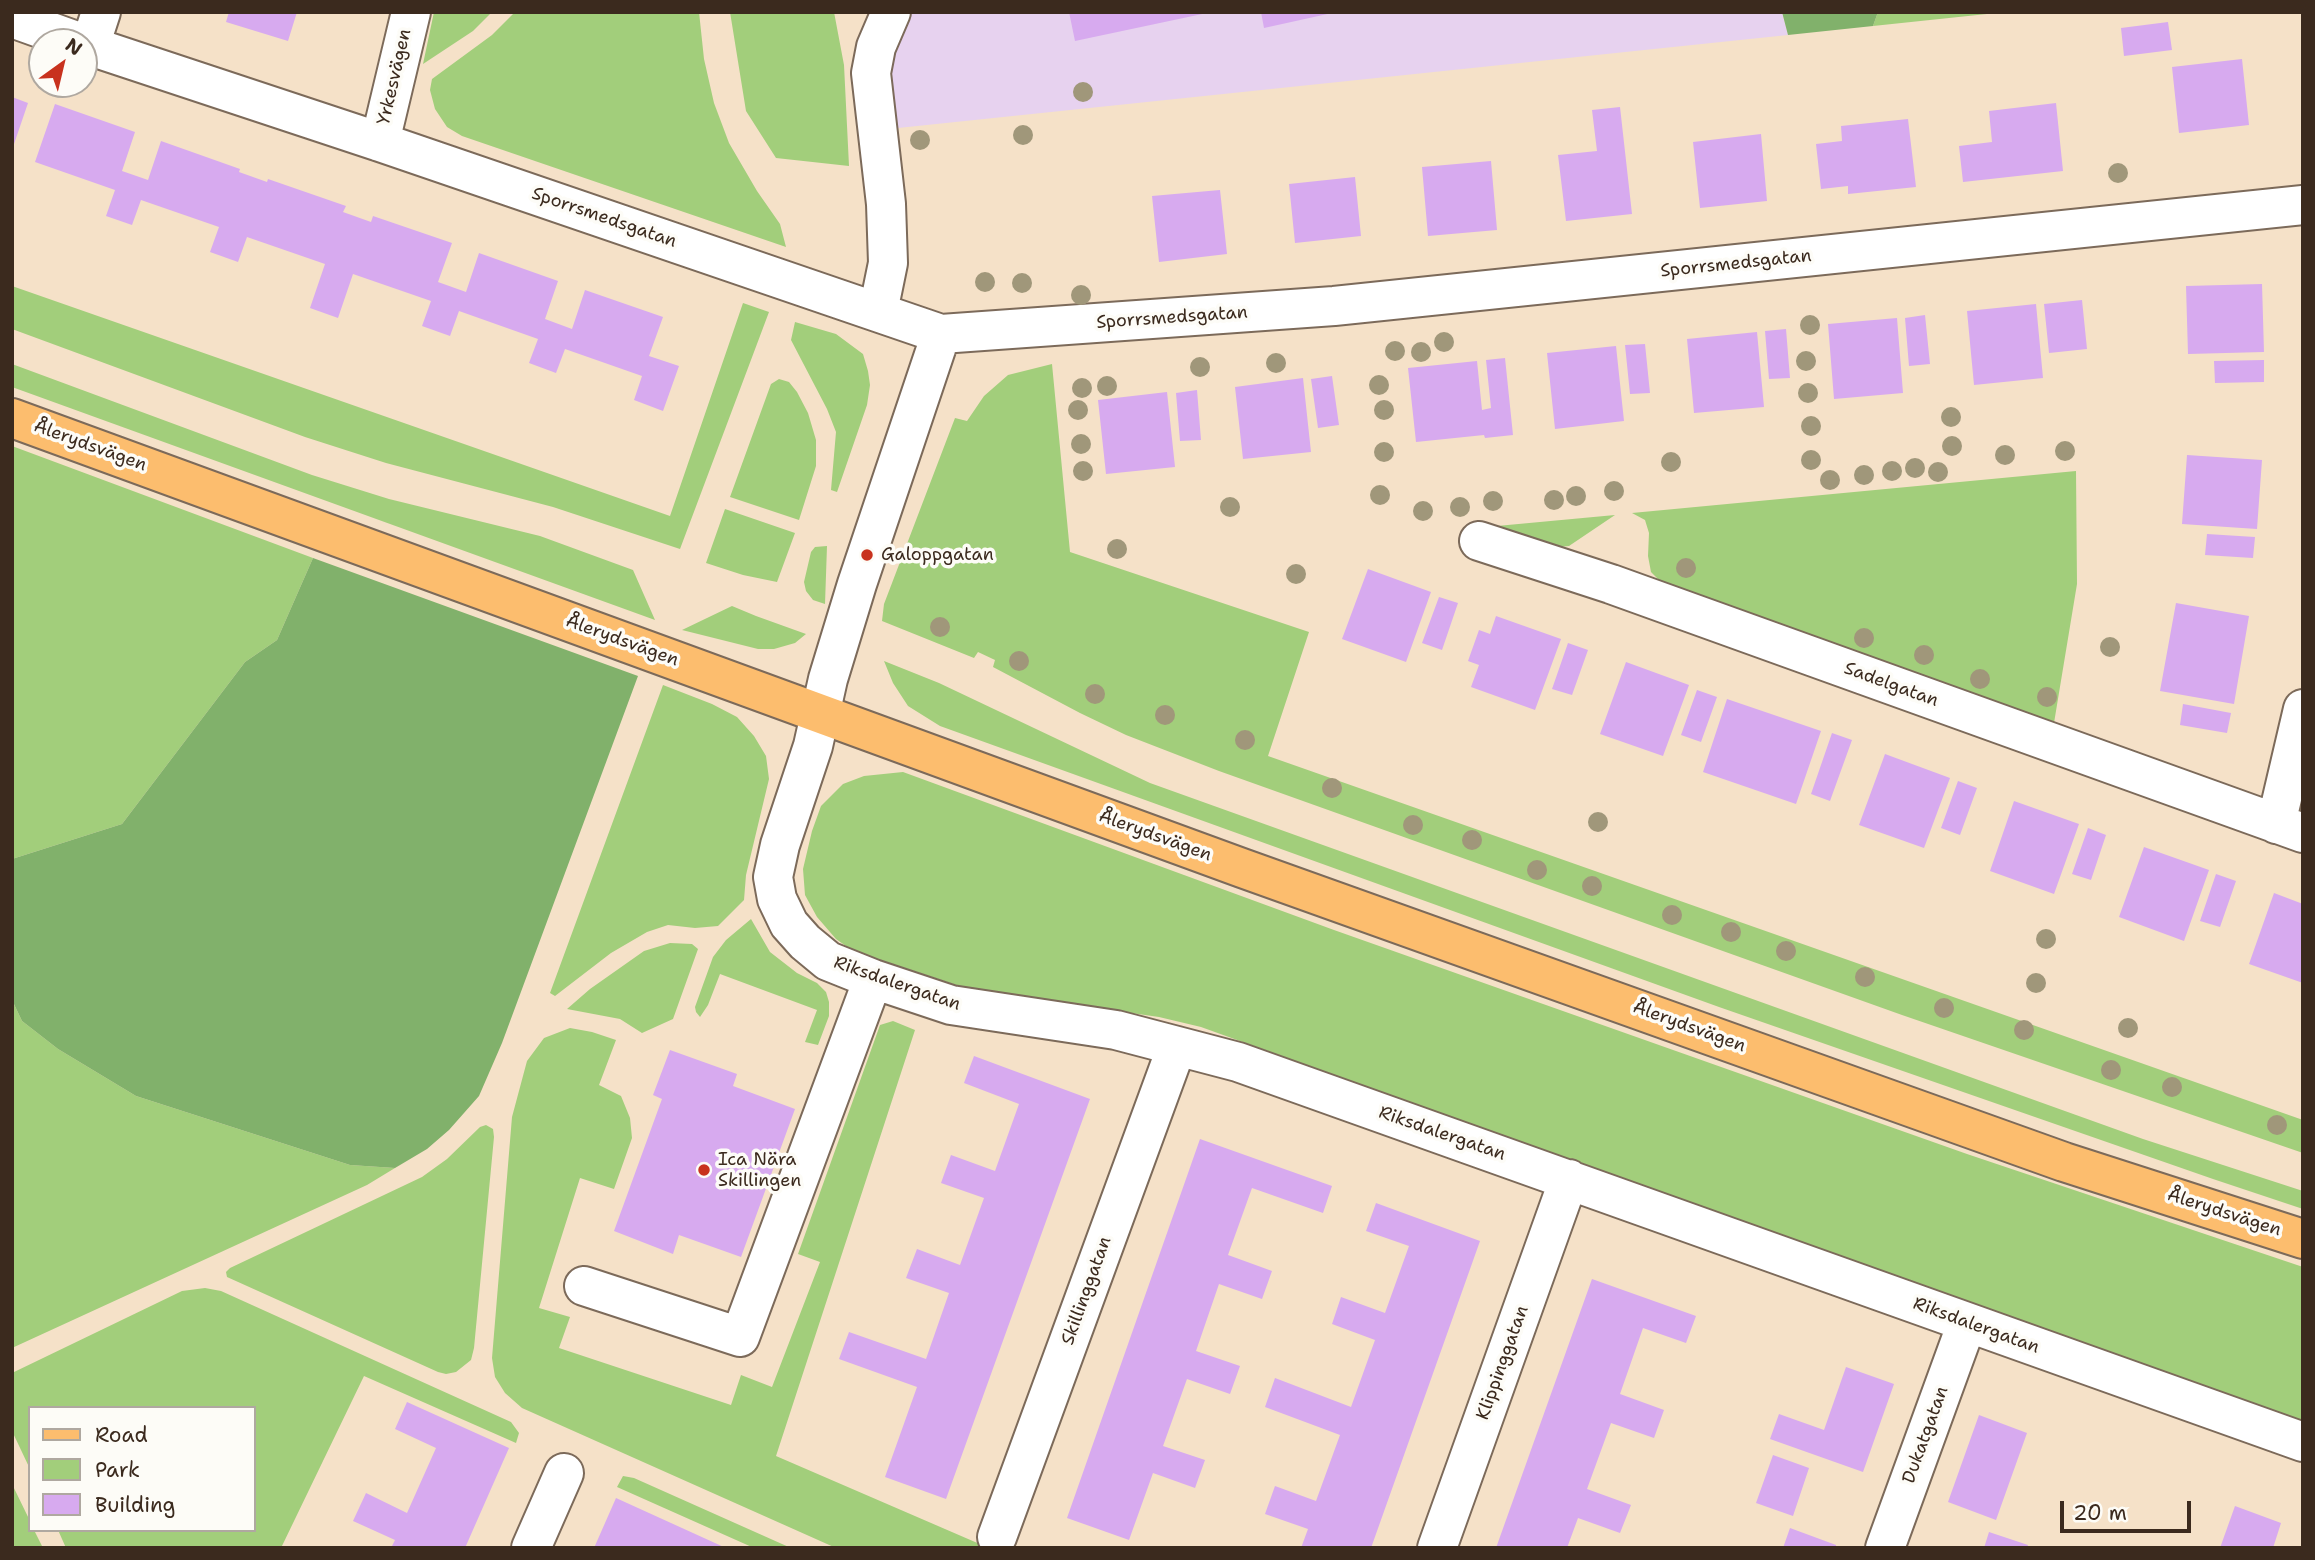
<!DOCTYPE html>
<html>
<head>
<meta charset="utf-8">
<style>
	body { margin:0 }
	#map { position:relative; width:2315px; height:1560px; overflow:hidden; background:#f5e1c8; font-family:"Shantell Sans",sans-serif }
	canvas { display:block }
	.frame { position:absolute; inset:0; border:14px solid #3b2a1e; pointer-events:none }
	.legend { position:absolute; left:28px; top:1406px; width:228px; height:126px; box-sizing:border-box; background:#fdfcf7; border:2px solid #afa8a0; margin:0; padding:9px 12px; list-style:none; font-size:21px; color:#3b2a1e }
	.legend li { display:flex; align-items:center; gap:14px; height:35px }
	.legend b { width:35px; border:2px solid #afa8a0 }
	.north { position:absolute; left:28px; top:28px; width:70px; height:70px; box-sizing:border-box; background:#fdfcf7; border:2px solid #afa8a0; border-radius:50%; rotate:34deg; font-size:19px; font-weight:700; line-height:28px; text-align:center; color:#3b2a1e }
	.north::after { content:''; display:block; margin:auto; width:24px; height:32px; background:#c8321e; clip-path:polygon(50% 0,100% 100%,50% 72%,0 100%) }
	.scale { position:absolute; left:2060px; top:1501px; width:131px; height:32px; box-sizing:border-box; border:4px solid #3b2a1e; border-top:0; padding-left:9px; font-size:21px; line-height:24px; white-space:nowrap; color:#3b2a1e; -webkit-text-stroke:5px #fdfcf7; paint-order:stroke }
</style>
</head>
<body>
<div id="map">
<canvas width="2315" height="1560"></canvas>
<div class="frame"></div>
<ul class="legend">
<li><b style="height:9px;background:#fcbd6e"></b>Road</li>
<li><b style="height:19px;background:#a2ce7b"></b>Park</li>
<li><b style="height:19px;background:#d7aaef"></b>Building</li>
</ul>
<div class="north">N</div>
<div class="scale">20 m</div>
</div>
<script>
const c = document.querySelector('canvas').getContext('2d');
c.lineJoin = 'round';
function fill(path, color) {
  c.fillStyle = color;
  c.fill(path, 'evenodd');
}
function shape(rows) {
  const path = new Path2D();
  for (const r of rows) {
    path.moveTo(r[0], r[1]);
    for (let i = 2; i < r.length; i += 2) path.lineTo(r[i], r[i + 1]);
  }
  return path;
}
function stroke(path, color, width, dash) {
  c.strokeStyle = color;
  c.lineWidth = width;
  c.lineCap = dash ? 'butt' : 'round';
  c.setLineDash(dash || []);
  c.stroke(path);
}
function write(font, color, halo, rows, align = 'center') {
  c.font = font + ' "Shantell Sans",sans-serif';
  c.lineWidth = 7;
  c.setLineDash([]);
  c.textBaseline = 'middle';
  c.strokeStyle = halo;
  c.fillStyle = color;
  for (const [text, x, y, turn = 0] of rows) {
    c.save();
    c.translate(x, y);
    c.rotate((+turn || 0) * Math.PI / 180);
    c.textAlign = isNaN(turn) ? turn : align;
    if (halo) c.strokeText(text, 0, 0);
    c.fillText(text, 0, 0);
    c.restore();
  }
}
fill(shape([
	[877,12,1782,12,1788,35,898,128]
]), '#e7d2ef');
fill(shape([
	[434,12,492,12,473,31,423,64],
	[515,12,699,12,704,59,714,103,729,143,757,191,780,224,786,247,462,136,447,127,435,109,430,90,432,79,492,35],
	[730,12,834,12,844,65,849,166,776,158,746,111],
	[1878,12,2006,12,1873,26],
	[12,286,670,516,743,303,769,312,680,549,553,507,386,463,305,437,12,329],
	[795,322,836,334,863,354,868,371,870,385,867,405,837,492,831,490,836,432,827,409,791,340],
	[12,364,312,475,389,499,540,536,633,570,655,620,12,387],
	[1052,364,1070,552,1309,632,1268,756,2303,1120,2303,1153,1902,1015,1219,771,1126,735,1080,713,993,667,995,660,978,652,974,658,882,621,884,604,955,418,967,421,984,396,1008,375],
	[779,379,789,382,797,392,808,413,816,440,816,466,799,520,730,497,771,384],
	[12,446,313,558,277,640,245,662,122,824,12,859],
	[2076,471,2077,584,2054,723,1661,582,1651,572,1648,556,1649,533,1645,520,1632,513],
	[725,509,795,533,777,582,743,575,706,563],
	[1615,515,1569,546,1558,547,1497,526],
	[827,546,825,604,813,600,806,591,804,582,811,552,815,547],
	[732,606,756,616,806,634,795,643,774,649,758,649,682,630],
	[884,661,939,683,1150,783,2143,1139,2303,1191,2303,1209,2213,1179,1719,1007,940,726,908,706,893,683],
	[663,685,712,704,737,717,754,736,766,756,769,779,746,875,744,900,718,926,695,928,668,925,647,932,611,953,555,996,550,993],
	[903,772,1334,930,1967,1154,2303,1267,2303,1423,1201,1027,1159,1017,999,994,956,985,853,951,836,939,817,917,805,895,803,869,812,831,821,806,843,784,864,776],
	[751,919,770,952,797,973,817,983,826,992,829,1002,829,1016,818,1045,805,1042,817,1010,720,974,708,1005,700,1017,696,1012,695,1007,713,957,726,940],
	[670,943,692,944,698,949,673,1019,642,1033,620,1019,567,1009,590,989,644,951],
	[12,1000,22,1021,58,1049,136,1096,350,1165,395,1168,367,1185,12,1348],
	[893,1021,915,1030,776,1456,982,1545,981,1548,836,1548,522,1408,505,1393,495,1377,492,1358,512,1117,527,1061,544,1038,570,1028,592,1032,616,1040,599,1085,621,1096,630,1118,632,1138,614,1189,580,1178,539,1308,570,1317,559,1348,731,1405,741,1375,772,1387,820,1262,798,1254,880,1025],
	[486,1125,493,1129,494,1137,474,1348,471,1360,456,1372,446,1374,438,1372,227,1277,226,1272,230,1268,422,1177,447,1159,480,1127],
	[205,1288,221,1291,511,1422,519,1433,516,1443,364,1376,281,1548,66,1548,58,1530,254,1530,254,1408,30,1408,30,1469,12,1431,12,1373,182,1291],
	[623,1476,634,1478,791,1548,754,1548,617,1487],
	[12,1484,30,1521,30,1530,34,1530,43,1548,12,1548]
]), '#a2ce7b');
fill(shape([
	[1782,12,1878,12,1873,26,1788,35],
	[313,558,638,676,502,1043,479,1096,449,1130,427,1149,395,1168,350,1165,136,1096,58,1049,22,1021,12,1000,12,859,122,824,245,662,277,640]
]), '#81b16b');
fill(shape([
	[229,12,297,12,288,41,226,22],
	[1069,12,1207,12,1207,13,1075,41],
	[1261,12,1331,12,1332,13,1264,28],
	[2168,22,2172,50,2124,56,2121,28],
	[2242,59,2249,125,2179,133,2172,67],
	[12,97,28,103,13,147,12,147],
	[2056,103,2063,171,1963,182,1959,146,1992,142,1989,111],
	[55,104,135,132,122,171,148,180,161,141,240,169,239,172,267,182,268,179,346,206,343,212,371,222,373,216,452,243,438,282,466,292,479,253,558,281,545,319,572,329,585,290,663,317,649,356,679,366,663,411,634,400,642,376,565,349,556,373,529,363,538,339,459,311,450,336,422,326,431,301,353,274,338,318,310,308,325,264,247,237,238,262,210,252,219,227,141,200,132,225,106,216,115,190,35,162],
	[1620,107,1632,214,1566,221,1558,155,1597,151,1592,110],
	[1908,119,1916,187,1848,194,1848,186,1821,189,1816,144,1842,141,1841,126],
	[1761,134,1767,201,1700,208,1693,142],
	[1491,161,1497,230,1428,236,1422,167],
	[1355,177,1361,236,1295,243,1289,184],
	[1220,190,1227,254,1159,262,1152,196],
	[2262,284,2264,352,2188,354,2186,286],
	[2082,300,2087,349,2049,353,2044,304],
	[2036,304,2043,378,1974,385,1967,311],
	[1925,315,1930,364,1909,366,1905,318],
	[1897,318,1903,393,1834,399,1828,324],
	[1786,329,1790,378,1769,379,1765,331],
	[1757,332,1764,407,1694,413,1687,339],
	[1645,344,1650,393,1630,394,1625,345],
	[1616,346,1624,421,1555,429,1547,353],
	[1505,358,1513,435,1485,438,1484,435,1416,442,1408,368,1477,361,1482,410,1491,408,1486,360],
	[2264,360,2264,382,2215,383,2214,361],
	[1332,376,1339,425,1318,428,1311,379],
	[1303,378,1311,452,1243,459,1235,387],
	[1197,390,1201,440,1180,441,1176,393],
	[1167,392,1175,467,1106,474,1098,400],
	[2187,455,2262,460,2257,529,2182,524],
	[2207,534,2255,537,2253,558,2205,555],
	[1368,569,1431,592,1406,662,1342,639],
	[1439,597,1458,603,1442,650,1422,643],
	[2176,603,2249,616,2234,704,2160,691],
	[1496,616,1561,639,1535,710,1471,687,1479,665,1468,661,1479,630,1490,634],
	[1568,643,1588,650,1572,695,1552,689],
	[1626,662,1689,685,1663,756,1600,734],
	[1697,690,1717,697,1701,742,1681,735],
	[1727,699,1821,731,1796,804,1703,772],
	[2183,704,2231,713,2227,733,2180,725],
	[1832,733,1852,740,1830,801,1811,794],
	[1885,754,1950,778,1924,848,1859,825],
	[1958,781,1977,788,1960,835,1941,828],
	[2014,801,2079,824,2054,894,1990,871],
	[2088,828,2106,835,2091,880,2072,874],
	[2144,847,2209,870,2184,941,2119,917],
	[2216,874,2236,881,2220,927,2200,921],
	[2274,893,2303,904,2303,983,2249,964],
	[670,1050,737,1074,733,1086,795,1109,741,1257,679,1235,673,1254,614,1231,662,1099,653,1095],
	[974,1056,1090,1099,946,1499,885,1477,917,1387,839,1359,849,1332,926,1359,949,1293,906,1278,917,1249,960,1265,984,1198,941,1183,951,1155,995,1171,1019,1104,964,1083],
	[1200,1139,1332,1186,1323,1213,1252,1188,1228,1255,1272,1271,1262,1299,1219,1284,1196,1351,1240,1366,1230,1394,1187,1379,1163,1446,1205,1460,1195,1488,1153,1473,1129,1540,1067,1518],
	[1376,1203,1480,1241,1371,1548,1301,1548,1308,1529,1265,1514,1275,1486,1316,1501,1340,1435,1265,1407,1275,1378,1351,1407,1375,1340,1332,1324,1341,1297,1385,1313,1409,1246,1366,1231],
	[1592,1279,1696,1316,1686,1343,1643,1328,1620,1394,1664,1410,1654,1438,1611,1423,1587,1489,1631,1505,1620,1533,1578,1518,1567,1548,1496,1548],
	[1846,1367,1894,1384,1863,1472,1770,1439,1779,1414,1824,1430],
	[407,1402,509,1448,465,1548,391,1548,395,1540,353,1521,366,1493,407,1513,436,1448,395,1429],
	[1979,1415,2027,1433,1996,1520,1948,1502],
	[1773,1455,1809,1468,1793,1516,1756,1503],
	[616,1498,726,1548,594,1548],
	[2235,1506,2281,1523,2273,1548,2220,1548],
	[1790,1528,1836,1545,1836,1548,1783,1548],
	[1989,1532,2028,1545,2027,1548,1984,1548]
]), '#d7aaef');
const minor = shape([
	[12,18,79,42],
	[84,44,380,142,941,334,1334,306,2303,205],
	[90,46,101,12],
	[380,142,411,12],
	[878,312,888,263,886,204,871,73,876,47,891,12],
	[941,334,857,584,828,679,813,746,780,845,773,877,777,899,789,924,805,942,828,961,873,979,951,1005,1116,1030,1238,1062,2303,1442],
	[1479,541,1611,584,2303,833],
	[2276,824,2303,709],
	[584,1286,740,1337,873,979],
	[997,1537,1177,1046],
	[531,1548,564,1473],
	[1437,1548,1569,1179],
	[1885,1548,1967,1323]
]);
const major = shape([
	[12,418,1242,868,2064,1162,2303,1239]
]);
stroke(minor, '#7c6a5a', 42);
stroke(major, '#7c6a5a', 42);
stroke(minor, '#fff', 38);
stroke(major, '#fcbd6e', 38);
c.fillStyle = '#a0977a';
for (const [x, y] of [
	[1083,92],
	[1023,135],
	[920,140],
	[2118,173],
	[985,282],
	[1022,283],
	[1081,295],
	[1810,325],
	[1444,342],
	[1395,351],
	[1421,352],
	[1806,361],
	[1276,363],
	[1200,367],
	[1379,385],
	[1107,386],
	[1082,388],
	[1808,393],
	[1078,410],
	[1384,410],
	[1951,417],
	[1811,426],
	[1081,444],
	[1952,446],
	[2065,451],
	[1384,452],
	[2005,455],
	[1811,460],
	[1671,462],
	[1915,468],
	[1083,471],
	[1892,471],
	[1938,472],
	[1864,475],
	[1830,480],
	[1614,491],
	[1380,495],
	[1576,496],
	[1554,500],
	[1493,501],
	[1230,507],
	[1460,507],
	[1423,511],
	[1117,549],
	[1686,568],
	[1296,574],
	[940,627],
	[1864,638],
	[2110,647],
	[1924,655],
	[1019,661],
	[1980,679],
	[1095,694],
	[2047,697],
	[1165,715],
	[1245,740],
	[1332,788],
	[1598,822],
	[1413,825],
	[1472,840],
	[1537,870],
	[1592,886],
	[1672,915],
	[1731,932],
	[2046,939],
	[1786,951],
	[1865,977],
	[2036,983],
	[1944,1008],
	[2128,1028],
	[2024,1030],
	[2111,1070],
	[2172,1087],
	[2277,1125]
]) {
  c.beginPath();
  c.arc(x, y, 10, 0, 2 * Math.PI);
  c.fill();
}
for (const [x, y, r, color] of [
	[867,555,7,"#c8321e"],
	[704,1170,7,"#c8321e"]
]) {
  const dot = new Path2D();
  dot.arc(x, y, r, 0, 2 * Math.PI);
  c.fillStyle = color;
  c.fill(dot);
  stroke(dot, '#fdfcf7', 2.5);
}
write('18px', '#3b2a1e', '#fdfcf7', [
	["Yrkesvägen",395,77,-77],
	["Sporrsmedsgatan",604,218,19],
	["Sporrsmedsgatan",1736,264,-6],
	["Sporrsmedsgatan",1172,318,-4],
	["Ålerydsvägen",90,446,20],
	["Ålerydsvägen",622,641,20],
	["Sadelgatan",1891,685,20],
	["Ålerydsvägen",1155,836,20],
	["Riksdalergatan",897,984,19],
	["Ålerydsvägen",1689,1027,20],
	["Riksdalergatan",1442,1134,19],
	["Ålerydsvägen",2224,1213,18],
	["Skillinggatan",1087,1291,-70],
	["Riksdalergatan",1976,1326,20],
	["Klippinggatan",1503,1363,-70],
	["Dukatgatan",1926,1435,-70]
]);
write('18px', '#3b2a1e', '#fdfcf7', [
	["Galoppgatan",881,555],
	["Ica Nära",718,1160],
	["Skillingen",718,1181]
], 'left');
</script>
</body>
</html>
